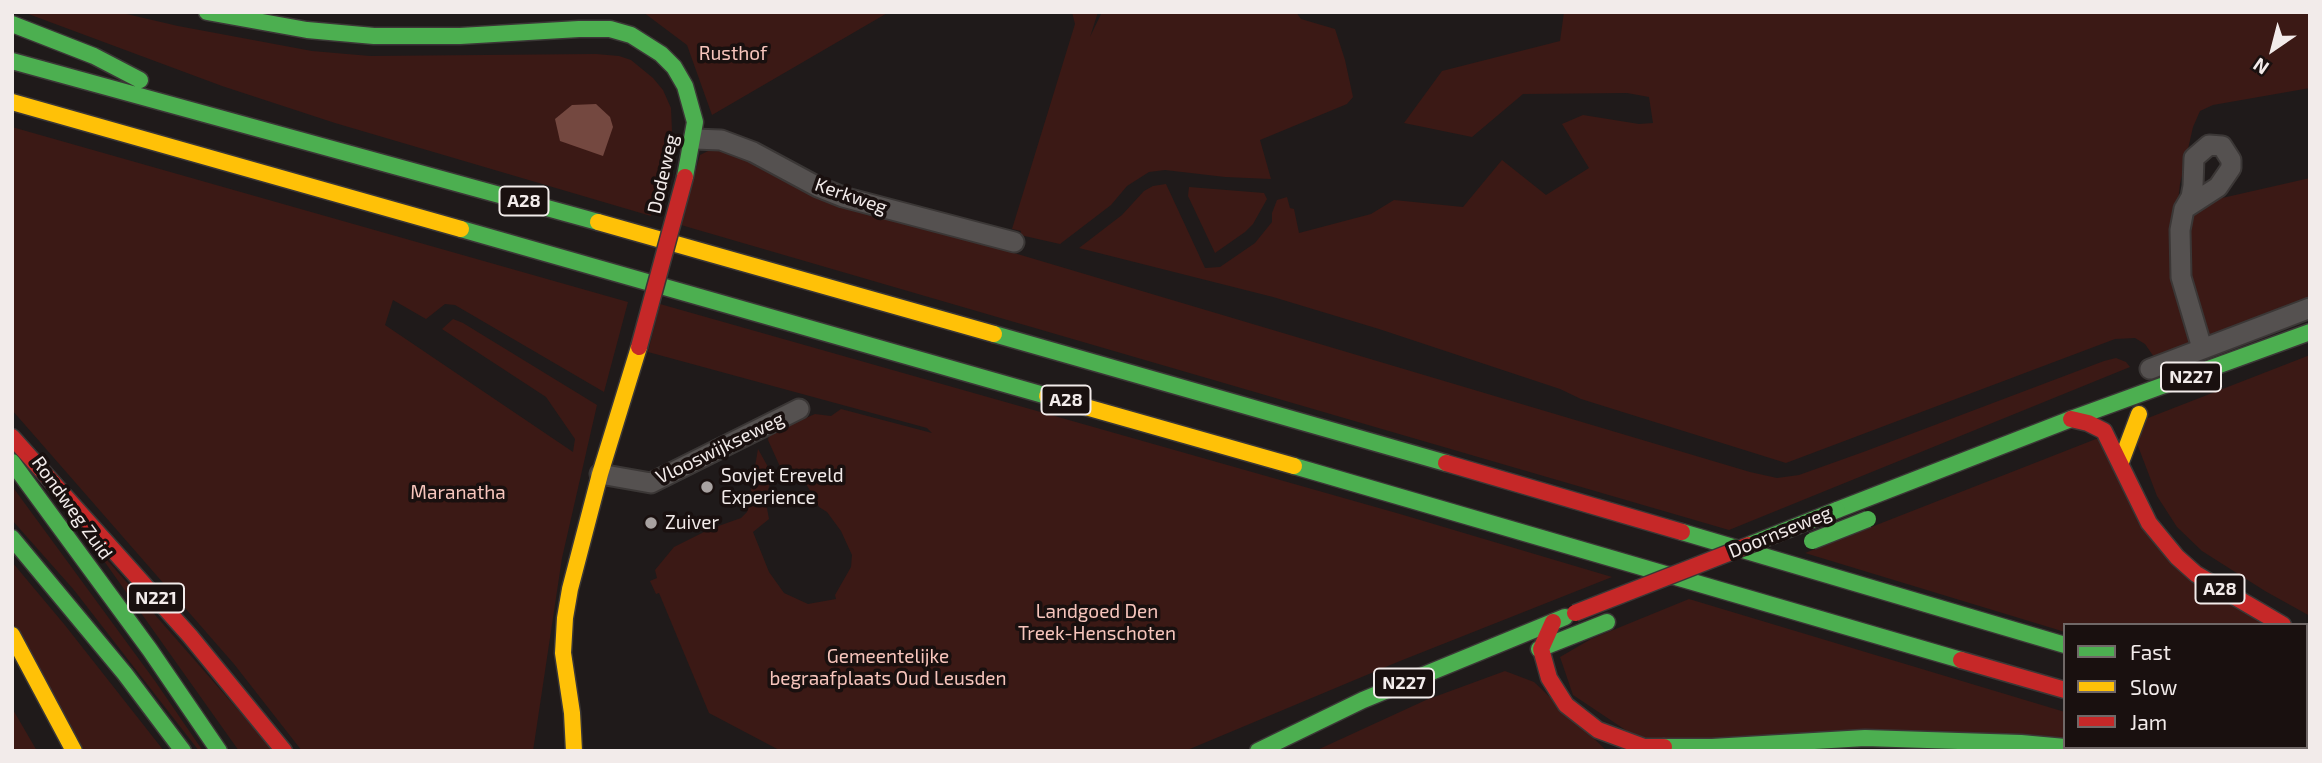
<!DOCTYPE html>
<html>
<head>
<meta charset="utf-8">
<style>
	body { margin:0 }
	#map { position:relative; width:2322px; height:763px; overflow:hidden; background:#1f1a1a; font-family:"Exo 2",sans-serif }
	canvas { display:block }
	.frame { position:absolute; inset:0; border:14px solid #f2ebea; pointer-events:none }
	.legend { position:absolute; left:2063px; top:623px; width:245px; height:126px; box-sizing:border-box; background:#19100f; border:2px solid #706867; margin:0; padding:9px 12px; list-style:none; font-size:21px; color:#f2ebea }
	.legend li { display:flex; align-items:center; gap:14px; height:35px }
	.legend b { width:35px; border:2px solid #706867 }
	.north { position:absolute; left:2238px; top:14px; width:70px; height:70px; -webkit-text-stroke:5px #19100f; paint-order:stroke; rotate:215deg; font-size:19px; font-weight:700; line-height:28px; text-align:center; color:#f2ebea }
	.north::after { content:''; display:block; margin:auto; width:24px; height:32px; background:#f2ebea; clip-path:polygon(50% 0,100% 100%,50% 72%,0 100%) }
</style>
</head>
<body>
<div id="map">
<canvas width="2322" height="763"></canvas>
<div class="frame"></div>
<ul class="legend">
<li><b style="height:9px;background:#4caf50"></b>Fast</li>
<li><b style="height:9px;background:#ffc107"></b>Slow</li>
<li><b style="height:9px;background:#c62828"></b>Jam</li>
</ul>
<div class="north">N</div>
</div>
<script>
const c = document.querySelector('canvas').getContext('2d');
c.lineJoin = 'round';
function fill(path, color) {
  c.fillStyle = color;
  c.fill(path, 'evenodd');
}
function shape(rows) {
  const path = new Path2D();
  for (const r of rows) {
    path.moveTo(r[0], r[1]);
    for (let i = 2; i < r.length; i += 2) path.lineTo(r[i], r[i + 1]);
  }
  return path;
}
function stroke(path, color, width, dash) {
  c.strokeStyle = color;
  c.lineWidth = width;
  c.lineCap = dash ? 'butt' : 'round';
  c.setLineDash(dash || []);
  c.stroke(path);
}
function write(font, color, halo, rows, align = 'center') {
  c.font = font + ' "Exo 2",sans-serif';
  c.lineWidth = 7;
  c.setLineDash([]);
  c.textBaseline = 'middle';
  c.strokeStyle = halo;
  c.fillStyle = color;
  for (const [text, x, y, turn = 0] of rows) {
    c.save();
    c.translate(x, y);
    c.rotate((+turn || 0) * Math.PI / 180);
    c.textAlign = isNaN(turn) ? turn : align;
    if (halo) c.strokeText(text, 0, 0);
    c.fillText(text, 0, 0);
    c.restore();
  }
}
fill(shape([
	[23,12,118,12,178,26,312,51,370,56,596,54,619,56,631,60,653,78,663,90,671,108,672,131,651,216,335,123,222,86],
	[643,12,889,12,712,115,687,45],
	[1072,12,1098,12,1090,37,1102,12,1296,12,1301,19,1335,29,1345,60,1353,97,1347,104,1260,140,1271,179,1225,177,1165,170,1149,172,1127,186,1111,205,1060,244,1020,235,1021,231,1012,229,1075,24],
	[1564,12,2310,12,2310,88,2213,105,2200,111,2193,127,2180,184,2174,236,2172,285,2179,299,2191,342,2154,357,2145,344,2135,338,2115,339,1786,463,1581,399,1560,389,1379,329,1273,297,1079,248,1122,215,1144,191,1153,186,1166,184,1205,268,1220,267,1255,243,1272,222,1272,213,1277,200,1287,197,1290,208,1294,209,1299,233,1371,214,1394,200,1463,207,1502,160,1546,195,1589,168,1562,124,1583,115,1639,124,1653,123,1649,97,1627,93,1523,94,1472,137,1404,123,1442,71,1560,41],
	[12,127,628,302,604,392,455,305,445,304,426,319,393,300,385,325,573,452,575,439,546,397,442,329,453,319,463,323,597,405,562,558,533,751,302,751,234,664,12,410],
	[714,148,723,148,994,247,1750,472,1777,478,1799,475,1866,451,2104,361,2116,358,2126,362,2130,367,1729,530,681,225,700,155],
	[2310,178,2310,301,2205,337,2190,281,2188,223,2196,212,2209,201],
	[1189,187,1264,193,1267,199,1253,224,1245,232,1215,253,1188,196],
	[660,304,1400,514,1612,577,1400,661,1185,751,781,751,709,713,659,593,656,594,650,581,657,578,655,570,674,547,710,529,741,518,747,512,749,502,758,449,773,476,765,498,769,519,753,532,769,572,784,593,808,604,836,599,835,595,851,567,852,555,841,531,827,512,819,507,808,487,803,480,782,471,768,440,769,434,815,414,831,416,841,409,932,433,927,428,648,352],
	[2310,355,2310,616,2265,591,2202,551,2177,527,2157,496,2130,425],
	[2101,437,2135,511,2273,625,2065,625,2065,632,1805,553],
	[12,486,155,681,203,751,199,751,74,590,12,520],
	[87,537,274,751,239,751],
	[12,562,64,624,164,751,81,751,12,621],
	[1689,599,2065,712,2065,739,1639,739,1573,695,1560,657,1591,639],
	[1505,671,1534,682,1607,751,1315,751,1426,700],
	[12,708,37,751,12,751]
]), '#3b1915');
fill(shape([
	[596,104,610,117,613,127,603,156,560,141,555,119,572,105]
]), '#744840');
const street = shape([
	[694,139,721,140,753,152,818,187,843,197,1014,242],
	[2184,209,2191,197,2193,186,2194,158,2209,145,2222,146,2231,160,2231,168,2218,187,2184,209,2180,230,2181,277,2202,348],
	[2150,369,2310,308],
	[600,474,651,483,799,409]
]);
const fast = shape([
	[207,12,307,30,374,36,460,36,579,29,610,29,631,35,661,54,674,67,685,86,695,122,685,177],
	[12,24,94,56,140,80],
	[12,61,598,222],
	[461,229,1047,396],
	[994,334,1446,463],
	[12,462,150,650,219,751],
	[1294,466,1961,660],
	[1837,510,2071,419,2310,332],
	[1682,532,2065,645],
	[12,538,125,674,183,751],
	[1539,649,1607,622],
	[1664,747,1712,747,1865,738,2021,743,2065,747],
	[2066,747,2106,751],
	[1258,751,1363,700,1565,617]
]);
const slow = shape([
	[12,102,461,229],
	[598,222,994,334],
	[1047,396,1294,466],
	[2121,462,2139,414],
	[12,635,74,751],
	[2306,637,2310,639],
	[2306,716,2310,717],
	[2258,747,2270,751],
	[574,751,572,713,563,653,565,618,570,589,600,474,639,347]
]);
const jam = shape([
	[2071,419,2088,423,2104,431,2149,523,2177,557,2196,574,2283,625],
	[12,437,190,636,284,751],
	[1446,463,1682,532],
	[1553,622,1541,649,1549,678,1566,705,1598,730,1644,747,1664,747],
	[1961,660,2065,690]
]);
stroke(street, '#3b3736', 23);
stroke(fast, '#3b3736', 19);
stroke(slow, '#3b3736', 19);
stroke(jam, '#3b3736', 19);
stroke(street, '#555150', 19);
stroke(fast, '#4caf50', 16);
stroke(slow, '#ffc107', 16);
stroke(jam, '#c62828', 16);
const fastBridge = shape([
	[1812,541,1868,519],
	[1749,545,1837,510]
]);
const jamBridge = shape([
	[639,347,685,177],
	[1575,613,1749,545]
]);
stroke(fastBridge, '#3b3736', 19, []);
stroke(jamBridge, '#3b3736', 19, []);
stroke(fastBridge, '#4caf50', 16);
stroke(jamBridge, '#c62828', 16);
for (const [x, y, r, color] of [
	[707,487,7,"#a8a2a1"],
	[651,523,7,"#a8a2a1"]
]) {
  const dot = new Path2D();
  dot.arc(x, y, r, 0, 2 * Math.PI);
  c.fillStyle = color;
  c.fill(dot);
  stroke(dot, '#19100f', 2.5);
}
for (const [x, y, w] of [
	[524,201,49],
	[2191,377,60],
	[1066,400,49],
	[2220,589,49],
	[156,598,56],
	[1404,683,60]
]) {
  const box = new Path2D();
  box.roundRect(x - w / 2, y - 14.5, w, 29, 5);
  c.fillStyle = '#19100f';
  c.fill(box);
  stroke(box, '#f2ebea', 2);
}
write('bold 18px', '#f2ebea', null, [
	["A28",524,201],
	["N227",2191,377],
	["A28",1066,400],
	["A28",2220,589],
	["N221",156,598],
	["N227",1404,683]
]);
write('19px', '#f7c5bc', '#19100f', [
	["Rusthof",733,54],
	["Maranatha",458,493],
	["Landgoed Den",1097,612],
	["Treek-Henschoten",1097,634],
	["Gemeentelijke",888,657],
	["begraafplaats Oud Leusden",888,679]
]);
write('19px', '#f2ebea', '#19100f', [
	["Dodeweg",663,174,-77],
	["Kerkweg",851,196,19],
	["Vlooswijkseweg",720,448,-26],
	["Rondweg Zuid",72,508,54],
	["Doornseweg",1780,532,-22]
]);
write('19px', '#f2ebea', '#19100f', [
	["Sovjet Ereveld",721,476],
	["Experience",721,498],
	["Zuiver",665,523]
], 'left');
</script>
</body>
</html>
